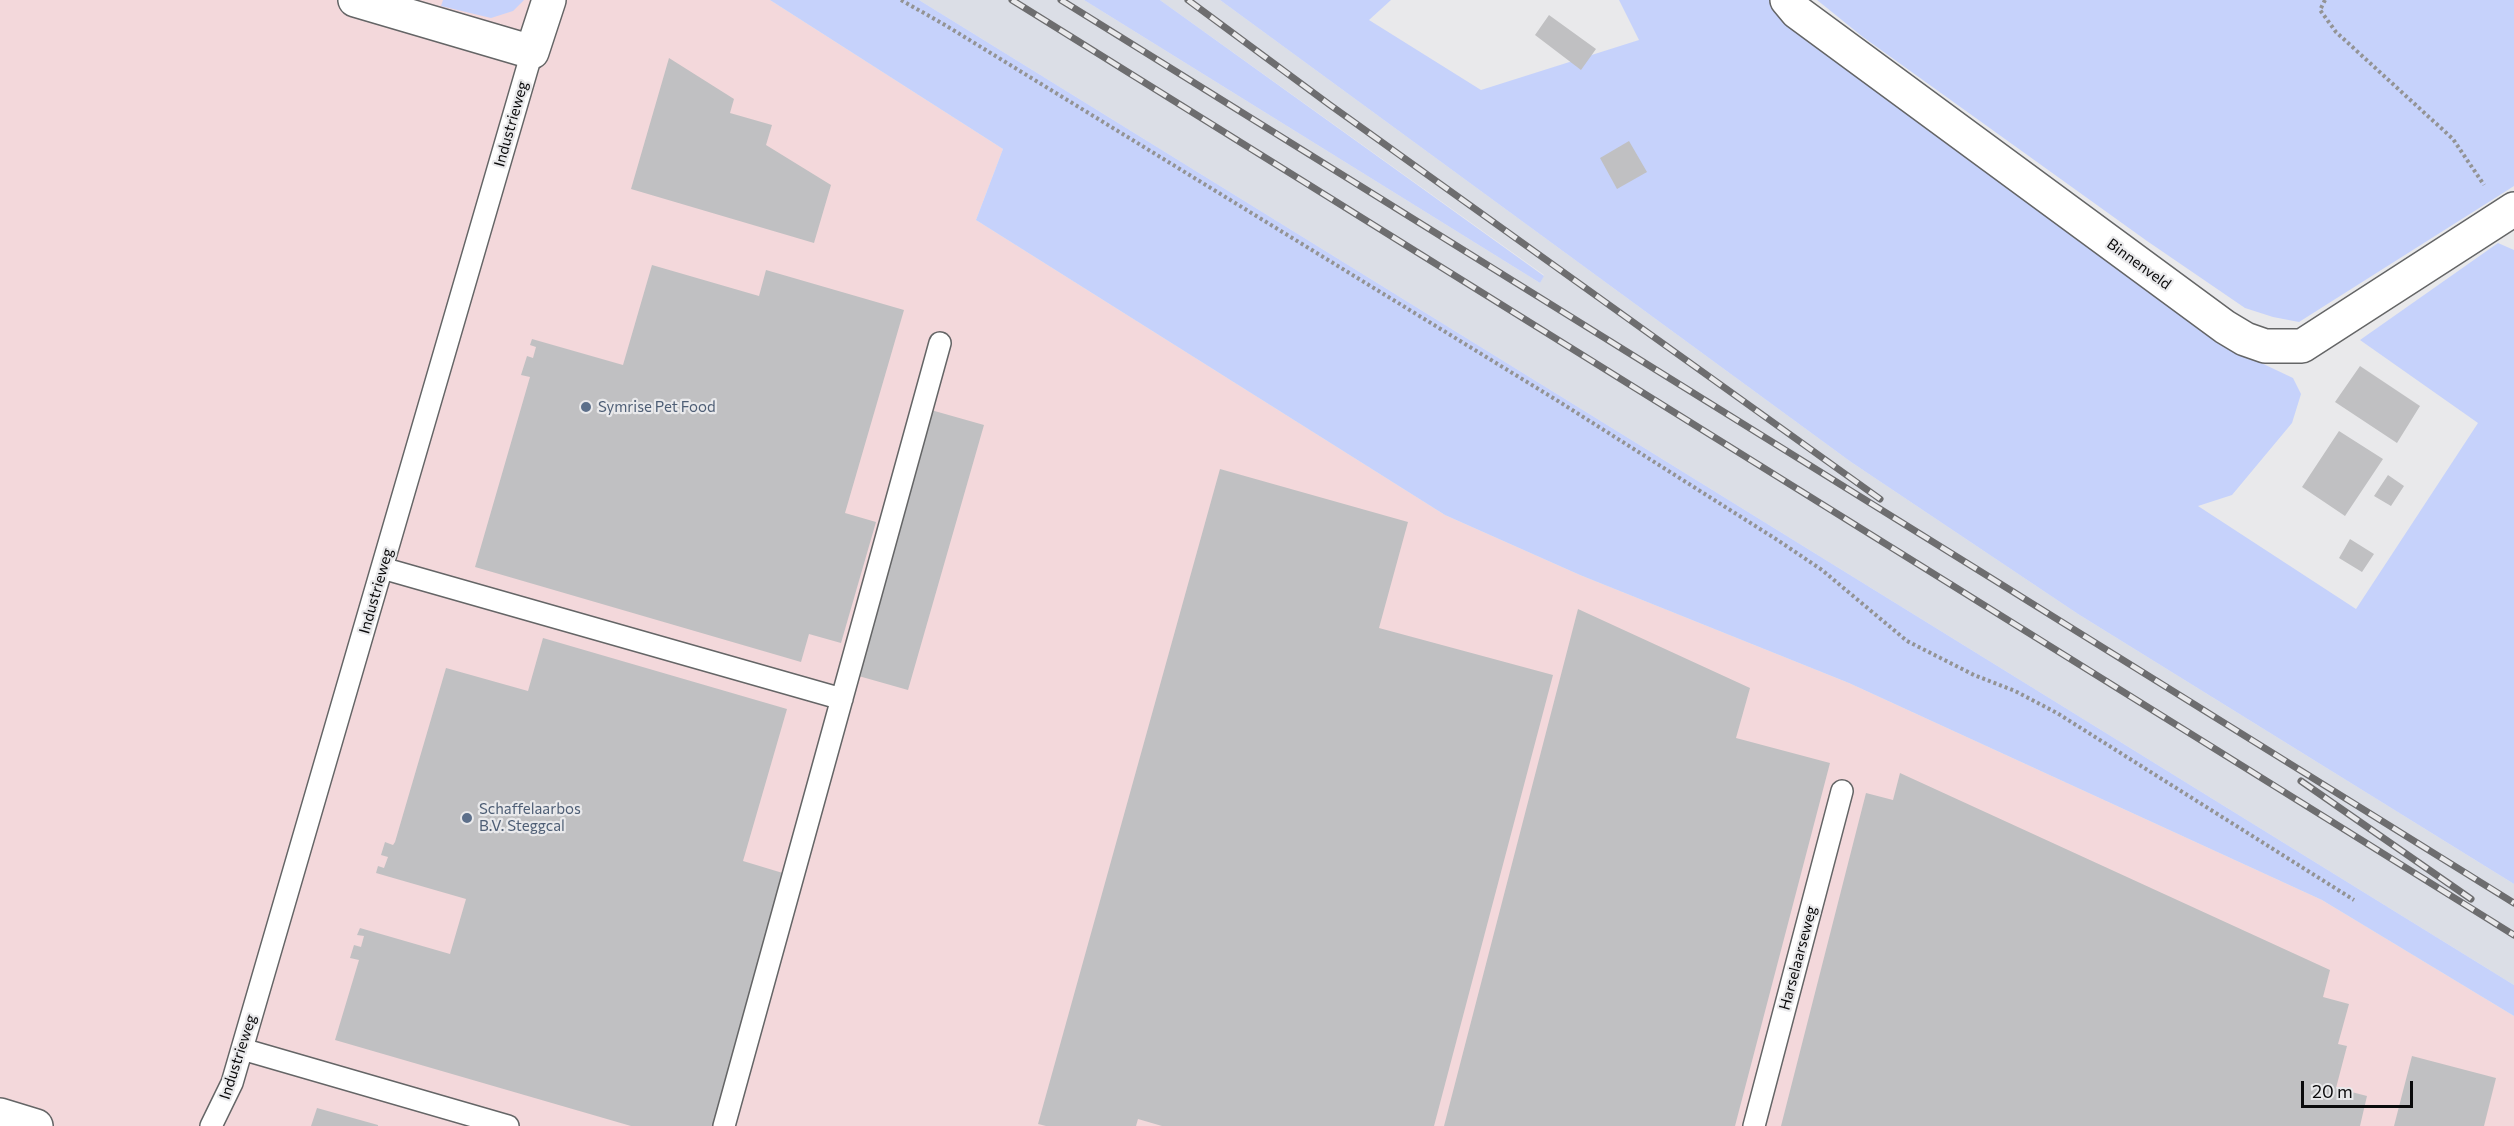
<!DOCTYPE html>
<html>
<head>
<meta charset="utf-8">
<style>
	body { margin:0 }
	#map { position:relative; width:2514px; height:1126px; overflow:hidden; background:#e9e9eb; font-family:Commissioner,sans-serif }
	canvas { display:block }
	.scale { position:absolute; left:2301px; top:1081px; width:112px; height:27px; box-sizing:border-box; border:3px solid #0b0b0c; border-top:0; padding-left:8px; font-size:18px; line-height:21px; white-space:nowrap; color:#0b0b0c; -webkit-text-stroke:4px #e9e9eb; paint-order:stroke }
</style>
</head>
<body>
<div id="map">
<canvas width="2514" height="1126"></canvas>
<div class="scale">20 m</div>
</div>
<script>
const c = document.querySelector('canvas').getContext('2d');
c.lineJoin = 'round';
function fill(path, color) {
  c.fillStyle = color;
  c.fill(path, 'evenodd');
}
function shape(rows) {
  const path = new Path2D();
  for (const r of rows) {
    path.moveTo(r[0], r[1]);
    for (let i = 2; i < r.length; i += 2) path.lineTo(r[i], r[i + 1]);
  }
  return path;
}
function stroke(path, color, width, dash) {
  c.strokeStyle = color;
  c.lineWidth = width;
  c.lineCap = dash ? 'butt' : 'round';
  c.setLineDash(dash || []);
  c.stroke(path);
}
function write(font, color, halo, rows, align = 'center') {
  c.font = font + ' Commissioner,sans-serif';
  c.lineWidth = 4.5;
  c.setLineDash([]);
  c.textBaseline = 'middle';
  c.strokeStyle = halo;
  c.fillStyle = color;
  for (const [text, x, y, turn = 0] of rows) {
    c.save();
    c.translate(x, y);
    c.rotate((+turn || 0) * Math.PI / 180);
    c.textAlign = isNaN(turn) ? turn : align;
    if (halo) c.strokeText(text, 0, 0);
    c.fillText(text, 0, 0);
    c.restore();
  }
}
fill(shape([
	[919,0,1084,0,1540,283,1544,275,1160,0,1220,0,1851,462,2078,614,2514,884,2514,985]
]), '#dbdee6');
fill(shape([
	[0,0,770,0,1003,149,976,220,1445,515,1580,575,1849,683,2322,900,2514,1016,2514,1126,0,1126]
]), '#f3d8db');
fill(shape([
	[443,0,524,0,513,11,491,18,441,6],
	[770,0,919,0,2514,985,2514,1016,2322,900,1849,683,1580,575,1445,515,976,220,1003,149],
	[1084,0,1160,0,1544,276,1540,283],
	[1220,0,1391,0,1369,20,1481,90,1639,40,1619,0,1769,0,1788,21,2238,352,2293,378,2301,394,2292,423,2232,495,2198,506,2356,609,2478,423,2360,340,2498,243,2514,250,2514,884,2078,614,1851,462],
	[1817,0,2514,0,2514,186,2299,322,2273,317,2245,308,2147,241,1863,37]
]), '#c6d2fb');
fill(shape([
	[1549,15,1596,49,1581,70,1535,35],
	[669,58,734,99,730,113,772,125,766,145,831,185,814,243,631,189],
	[1629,141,1647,172,1617,189,1600,158],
	[652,265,759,296,766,270,904,310,845,513,876,522,841,643,809,634,801,662,475,567,530,377,521,375,527,356,533,358,536,347,530,345,532,339,623,365],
	[2360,366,2420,406,2397,443,2335,402],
	[931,410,984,425,908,690,855,675],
	[2339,431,2383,459,2345,516,2302,487],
	[1220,469,1408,522,1379,628,1553,675,1434,1126,1162,1126,1138,1119,1136,1126,1046,1126,1038,1124],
	[2388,475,2404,486,2391,506,2374,496],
	[2350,539,2374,554,2362,572,2339,558],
	[1578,609,1750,688,1736,738,1830,763,1735,1126,1444,1126],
	[543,638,787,709,743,861,786,874,713,1126,631,1126,335,1040,359,960,350,958,354,945,361,947,364,936,357,935,360,928,450,954,466,899,376,873,378,866,384,868,388,857,381,855,385,842,393,845,395,842,446,668,528,691],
	[1900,773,2330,970,2323,997,2349,1004,2338,1044,2347,1046,2336,1088,2367,1096,2360,1126,1781,1126,1866,793,1893,800],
	[2412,1056,2496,1078,2484,1126,2394,1126],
	[317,1108,378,1125,378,1126,311,1126]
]), '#c0c0c2');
const lane = shape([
	[382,568,842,699],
	[242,1049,508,1126],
	[211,1126,232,1083,532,52],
	[724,1126,940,343],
	[1754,1126,1842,791]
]);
const street = shape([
	[355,0,532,52,549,0],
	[1787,0,1797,12,2225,327,2245,339,2265,346,2302,346,2514,209],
	[0,1115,36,1126]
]);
stroke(lane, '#646566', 24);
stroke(street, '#646566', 36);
stroke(shape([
	[901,0,945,25,1558,401,1779,541,1822,570,1907,641,1974,675,2015,691,2057,713,2354,900],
	[2325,0,2320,10,2336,32,2453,139,2484,185]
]), '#939394', 4, [3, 3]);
stroke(lane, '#fff', 21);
stroke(street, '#fff', 33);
const rail = shape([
	[1012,0,2514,935],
	[1061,0,2514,903],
	[1188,0,1330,105,1880,499],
	[2301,781,2471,899]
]);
stroke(rail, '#6d6d6f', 7);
stroke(rail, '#e9e9eb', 4.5, [14]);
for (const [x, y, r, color] of [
	[586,407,6,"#5c6f8a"],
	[467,818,6,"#5c6f8a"]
]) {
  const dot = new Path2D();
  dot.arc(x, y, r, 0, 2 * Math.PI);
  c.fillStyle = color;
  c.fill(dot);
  stroke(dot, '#e9e9eb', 2);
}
write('15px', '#0b0b0c', '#e9e9eb', [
	["Industrieweg",511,124,-74],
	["Binnenveld",2139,264,36],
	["Industrieweg",376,591,-74],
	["Harselaarseweg",1798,958,-75],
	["Industrieweg",238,1057,-72]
]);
write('15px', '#4e5e75', '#e9e9eb', [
	["Symrise Pet Food",598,407],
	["Schaffelaarbos",479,809],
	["B.V. Steggcal",479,826]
], 'left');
</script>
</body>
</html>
